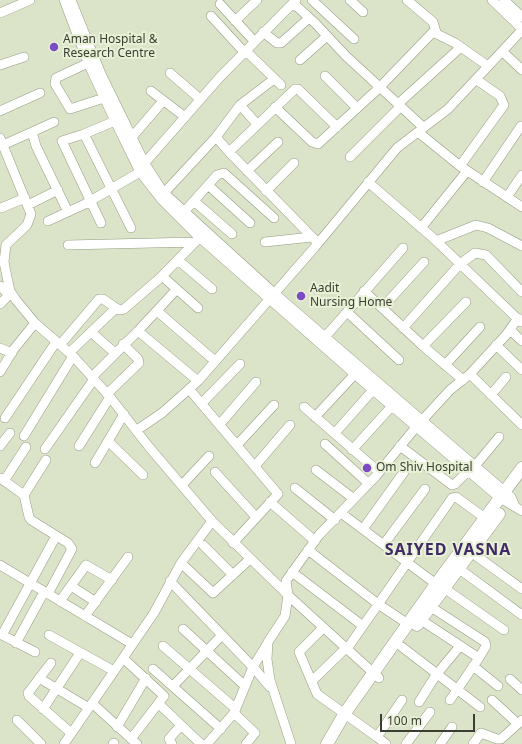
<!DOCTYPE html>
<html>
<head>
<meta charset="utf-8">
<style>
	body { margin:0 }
	#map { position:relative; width:522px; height:744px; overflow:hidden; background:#dbe3c8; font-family:"Noto Sans",sans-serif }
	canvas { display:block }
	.scale { position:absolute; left:380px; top:714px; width:95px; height:18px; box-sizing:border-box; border:2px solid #3a3e33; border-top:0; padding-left:5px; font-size:12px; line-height:14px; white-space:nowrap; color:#3a3e33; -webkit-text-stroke:3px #e8f1d5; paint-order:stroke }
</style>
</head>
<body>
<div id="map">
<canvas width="522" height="744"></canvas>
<div class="scale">100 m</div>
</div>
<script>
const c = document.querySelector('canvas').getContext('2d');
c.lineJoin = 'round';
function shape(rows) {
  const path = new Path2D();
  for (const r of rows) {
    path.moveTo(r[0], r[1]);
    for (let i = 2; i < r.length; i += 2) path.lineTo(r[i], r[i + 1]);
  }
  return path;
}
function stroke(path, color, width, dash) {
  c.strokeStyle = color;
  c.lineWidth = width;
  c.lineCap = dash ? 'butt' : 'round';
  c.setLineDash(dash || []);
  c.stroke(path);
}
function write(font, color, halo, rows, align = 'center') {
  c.font = font + ' "Noto Sans",sans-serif';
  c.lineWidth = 4;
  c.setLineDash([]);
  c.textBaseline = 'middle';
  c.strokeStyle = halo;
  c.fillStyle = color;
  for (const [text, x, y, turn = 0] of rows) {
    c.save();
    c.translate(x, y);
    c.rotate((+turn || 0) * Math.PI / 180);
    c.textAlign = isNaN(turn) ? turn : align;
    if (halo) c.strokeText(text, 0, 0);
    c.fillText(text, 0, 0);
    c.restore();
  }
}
const minor = shape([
	[64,0,88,63,115,121,140,172,161,199,199,237,373,390,500,498,522,511],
	[71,0,101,74,145,164,163,192,274,293,511,497,515,506],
	[312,0,354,39],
	[350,0,363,12],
	[407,0,433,22,436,32],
	[492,0,522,29],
	[504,0,522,17],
	[293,3,315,23,346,56,423,127],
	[220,4,254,41],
	[0,13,30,0],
	[211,16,244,52],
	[235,21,257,0],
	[263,32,277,43,281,43,309,18],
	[245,50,281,85],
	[503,52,522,70],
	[300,60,327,36],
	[88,63,56,78,55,84,70,109,104,98],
	[0,65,24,57],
	[170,73,200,99],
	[325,76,357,108],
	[151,91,185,117],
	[398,104,461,47],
	[240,105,257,124],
	[275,107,312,142,318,144,379,88,433,32,455,43,488,66],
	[0,111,40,93],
	[32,132,54,122],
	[418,132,460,166,522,207],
	[84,134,115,121],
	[132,137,163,101],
	[216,137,240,105,274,79],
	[0,138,31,214,27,225,6,245,4,262,7,277,10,291,16,300,35,323,73,356,110,397,149,447,212,521,290,597,379,678],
	[3,145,32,132,36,146,68,212],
	[229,152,318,243],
	[350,157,400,107],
	[142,166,220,77,296,0],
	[460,166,504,105,500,96,477,80],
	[247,171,278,142],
	[368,182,432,237,521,322],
	[483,182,521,126],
	[208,185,250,223],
	[266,191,294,163],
	[164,193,216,137,229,152,295,89,298,89,337,127],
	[507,197,522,175],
	[194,201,232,234],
	[28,205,58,190],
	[1,208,25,198],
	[184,212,217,175,224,173,274,218],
	[48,221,85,204,140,172],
	[101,223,62,141,84,134,131,228],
	[421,228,467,171],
	[436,241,476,225,488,228,522,246],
	[265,242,312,237],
	[68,245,195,242],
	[178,260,212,289],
	[162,276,198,308],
	[0,286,9,295],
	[176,290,138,331,198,381],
	[364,291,423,346,466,302],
	[0,304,11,293],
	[382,308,424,262],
	[157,311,215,361],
	[347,312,399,360],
	[403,328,460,264,475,253,486,255,522,292],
	[510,330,522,341],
	[91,332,115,353],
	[325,337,403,248],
	[60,345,99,299,103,299,119,310,124,309,160,278,204,233],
	[496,345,522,370],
	[423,346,463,380],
	[0,348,12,353],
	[69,353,115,309],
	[445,365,480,327],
	[0,372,14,349,35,323],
	[470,374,522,425],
	[92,377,138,331],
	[189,389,278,494,233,543],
	[107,394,139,363,138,359,123,344],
	[491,395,506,377],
	[202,403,240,364],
	[304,407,379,472],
	[315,417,355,374],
	[5,418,56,342],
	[220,424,256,382],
	[137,430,162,413,198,381,315,247,397,148,448,109,522,30],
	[335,433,373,390],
	[24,436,73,356],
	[108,441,143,475],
	[325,444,368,483],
	[237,445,274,405],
	[0,446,10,433],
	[79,446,110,397],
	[400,446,452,485,455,484,468,471],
	[45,449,94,379],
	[352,450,392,406],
	[95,463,124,414],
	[255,466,290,425],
	[475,466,499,437],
	[316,470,354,499],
	[215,472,256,517],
	[0,478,24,495,46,460],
	[4,481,26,447],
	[182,485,209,456],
	[295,488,335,520],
	[24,495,29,517,31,520,68,543,72,549,48,594],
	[270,502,315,541],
	[341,513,436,584],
	[363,529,404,472],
	[384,544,425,489],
	[203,545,233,575],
	[308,550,378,604,408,624],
	[471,552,522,589],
	[181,563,213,593,250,559],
	[0,565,132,644],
	[458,568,522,615],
	[292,572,363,626],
	[170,581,253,667,270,687],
	[71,586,96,602],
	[444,588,504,630],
	[60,601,86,565,112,580],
	[431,607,485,642,486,646,479,658],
	[85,616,128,557],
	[421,620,479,658,450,700],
	[323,628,299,652,317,694,377,737,402,700],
	[183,629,245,686],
	[49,635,114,671],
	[16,643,44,592],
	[163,646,236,709],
	[402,647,480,707],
	[347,649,452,498,456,497,485,518],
	[35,652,2,635,56,536],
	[123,658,164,696,131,739],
	[51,663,28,693,29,696,71,733],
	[473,666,498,686],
	[153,669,221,729],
	[39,678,89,708],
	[510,679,522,690],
	[313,680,346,648],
	[173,686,222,635],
	[492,700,518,724],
	[419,702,436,675,460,646],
	[92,703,137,744],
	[159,704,201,744],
	[43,709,80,653],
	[234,713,255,733,246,744],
	[17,720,41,744],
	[117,727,146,678],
	[377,737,386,744],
	[64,744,154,613,181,563,212,521],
	[113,744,114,743],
	[172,744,169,739,181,725],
	[207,744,234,713,253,667,267,644],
	[291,744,270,680,267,659,268,642,285,616,288,595,286,581,319,535,376,476,416,427,450,390,470,374,506,335,518,318],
	[406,744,430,712],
	[440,744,452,727],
	[473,744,481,733,497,739,501,739,522,720]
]);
const major = shape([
	[417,625,499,514],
	[327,744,345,713,436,584,522,468]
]);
stroke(minor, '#949c82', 10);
stroke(major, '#949c82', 13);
stroke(minor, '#fff', 9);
stroke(major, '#fff', 12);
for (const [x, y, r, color] of [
	[54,47,5,"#7b4cc4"],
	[301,296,5,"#7b4cc4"],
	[367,468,5,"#7b4cc4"]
]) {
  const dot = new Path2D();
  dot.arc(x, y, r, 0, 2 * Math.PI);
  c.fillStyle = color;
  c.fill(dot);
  stroke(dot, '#e8f1d5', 1.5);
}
write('12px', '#3a3e33', '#e8f1d5', [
	["Aman Hospital &",63,40],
	["Research Centre",63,54],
	["Aadit",310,289],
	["Nursing Home",310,303],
	["Om Shiv Hospital",376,468]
], 'left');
c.letterSpacing = '1px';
write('bold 16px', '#412b66', '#e8f1d5', [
	["SAIYED VASNA",448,550]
]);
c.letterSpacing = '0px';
</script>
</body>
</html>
